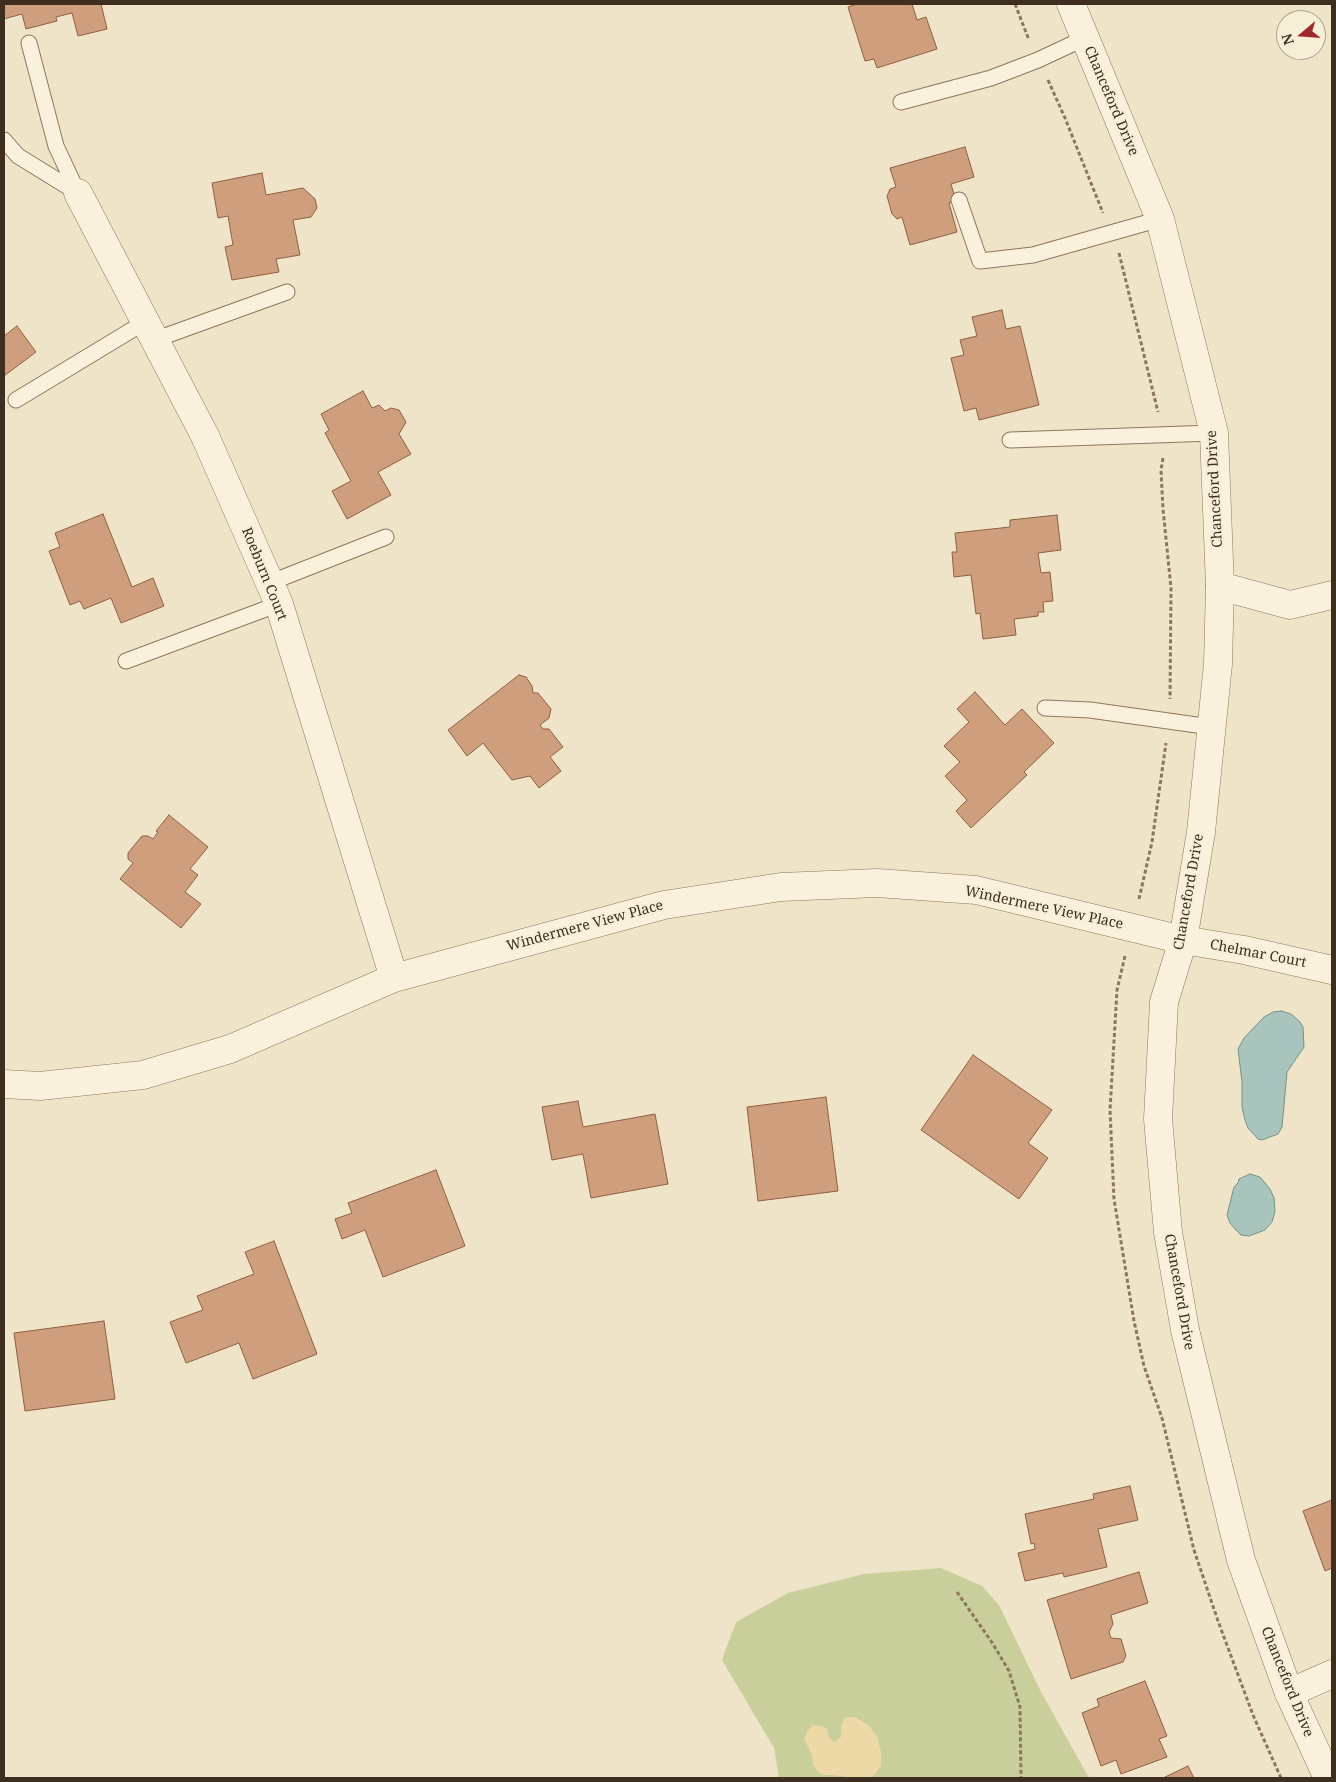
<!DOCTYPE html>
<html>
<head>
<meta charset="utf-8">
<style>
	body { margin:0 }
	#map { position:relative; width:1336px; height:1782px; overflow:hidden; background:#f0e4c8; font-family:"Noto Serif",serif }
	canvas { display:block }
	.frame { position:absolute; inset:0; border:5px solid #3d2e20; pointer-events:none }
	.north { position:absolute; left:1276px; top:10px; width:50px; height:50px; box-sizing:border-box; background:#f7eed8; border:1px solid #ada18e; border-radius:50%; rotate:252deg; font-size:14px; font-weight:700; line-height:20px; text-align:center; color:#3d2e20 }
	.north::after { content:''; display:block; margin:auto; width:18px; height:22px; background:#9e2a2b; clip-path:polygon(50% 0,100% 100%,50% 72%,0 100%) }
</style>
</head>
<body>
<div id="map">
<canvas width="1336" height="1782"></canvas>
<div class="frame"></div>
<div class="north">N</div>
</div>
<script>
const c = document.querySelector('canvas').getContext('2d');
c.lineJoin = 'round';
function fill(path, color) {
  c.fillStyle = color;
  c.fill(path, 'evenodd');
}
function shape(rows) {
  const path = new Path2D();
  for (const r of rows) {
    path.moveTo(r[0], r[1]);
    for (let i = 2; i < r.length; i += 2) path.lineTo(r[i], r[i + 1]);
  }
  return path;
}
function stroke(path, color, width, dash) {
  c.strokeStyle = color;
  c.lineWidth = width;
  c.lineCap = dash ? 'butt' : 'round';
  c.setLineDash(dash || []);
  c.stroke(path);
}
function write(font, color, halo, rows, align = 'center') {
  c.font = font + ' "Noto Serif",serif';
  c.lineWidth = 4.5;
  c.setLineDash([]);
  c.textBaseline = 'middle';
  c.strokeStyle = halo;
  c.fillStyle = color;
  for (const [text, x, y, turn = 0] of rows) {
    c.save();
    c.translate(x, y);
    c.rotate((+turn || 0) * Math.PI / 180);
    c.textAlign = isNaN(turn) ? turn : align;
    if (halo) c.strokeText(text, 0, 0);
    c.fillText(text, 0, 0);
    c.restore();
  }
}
fill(shape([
	[941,1568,982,1586,999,1605,1040,1690,1089,1778,779,1778,774,1748,722,1660,736,1622,788,1593,864,1574]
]), '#c9cf9b');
fill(shape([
	[855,1717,868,1725,877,1736,881,1752,881,1766,875,1774,869,1778,852,1778,835,1775,824,1775,819,1773,813,1765,812,1755,804,1739,808,1730,813,1725,821,1726,826,1728,830,1738,834,1742,841,1737,841,1726,845,1718]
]), '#ecd9a5');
const water = shape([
	[1281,1011,1291,1014,1300,1022,1303,1027,1304,1047,1287,1072,1282,1127,1278,1134,1262,1140,1258,1139,1248,1128,1245,1120,1242,1107,1242,1082,1238,1049,1244,1038,1264,1017,1273,1012,1281,1011],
	[1250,1174,1260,1177,1270,1189,1274,1198,1275,1211,1272,1222,1265,1230,1249,1236,1241,1235,1236,1230,1230,1223,1227,1215,1234,1187,1238,1183,1239,1179,1250,1174]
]);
fill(water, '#a9c4bc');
stroke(water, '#6f938a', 1);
const building = shape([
	[4,4,101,4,107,29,78,36,72,13,56,17,57,21,26,29,22,14,4,19,4,4],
	[857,4,912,4,917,20,926,17,937,49,877,68,874,59,865,61,848,7,857,4],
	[965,147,974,177,951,184,956,201,949,203,957,232,910,245,902,217,897,219,892,214,887,196,890,189,896,187,890,168,965,147],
	[262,173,266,195,303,188,315,199,317,208,311,217,293,220,300,255,276,259,279,272,232,280,225,247,233,245,228,216,218,218,212,183,262,173],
	[1002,310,1006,329,1020,326,1039,405,979,420,976,408,964,411,951,358,964,355,960,340,977,336,972,317,1002,310],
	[17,326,36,352,4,376,4,336,17,326],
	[363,391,372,408,379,405,385,411,391,408,399,410,406,422,399,434,411,454,378,472,391,495,347,519,332,491,351,481,325,433,329,430,321,414,363,391],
	[103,514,132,587,153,578,164,606,121,623,111,598,84,609,80,601,70,605,49,551,60,547,55,533,103,514],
	[1057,515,1061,550,1038,553,1041,573,1050,572,1053,601,1043,602,1044,612,1038,612,1038,616,1014,619,1016,635,983,639,980,613,976,614,971,575,954,577,952,552,957,552,955,533,1010,527,1010,520,1057,515],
	[519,675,526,677,532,686,533,693,538,693,551,709,549,718,540,725,543,729,549,729,563,747,550,757,561,771,539,788,530,776,512,780,483,743,467,756,448,730,519,675],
	[975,692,1005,725,1022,709,1054,743,1024,772,1027,775,971,828,956,811,967,800,945,776,960,762,944,746,969,722,957,709,975,692],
	[169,815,208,847,190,869,198,875,185,892,201,904,181,928,120,879,133,863,128,859,128,853,142,836,148,836,153,839,158,832,156,831,169,815],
	[973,1055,1052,1110,1028,1143,1048,1158,1019,1199,921,1130,973,1055],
	[826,1097,838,1191,758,1201,747,1107,826,1097],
	[578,1101,583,1127,655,1114,668,1184,591,1198,583,1154,552,1160,542,1107,578,1101],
	[436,1170,465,1246,383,1277,365,1230,342,1239,335,1219,352,1213,348,1203,436,1170],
	[274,1241,317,1354,253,1379,239,1343,186,1363,170,1322,203,1310,197,1296,254,1274,245,1252,274,1241],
	[104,1321,115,1399,25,1411,14,1333,104,1321],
	[1130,1486,1138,1520,1098,1529,1107,1567,1064,1577,1063,1573,1025,1581,1018,1553,1035,1549,1034,1543,1031,1544,1025,1514,1094,1499,1093,1494,1130,1486],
	[1332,1500,1332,1568,1325,1571,1303,1511,1332,1500],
	[1139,1572,1148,1603,1111,1615,1113,1624,1109,1632,1111,1638,1121,1639,1126,1656,1123,1662,1071,1679,1047,1600,1139,1572],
	[1145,1681,1167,1736,1159,1739,1167,1757,1121,1774,1116,1760,1101,1766,1082,1713,1099,1706,1097,1699,1145,1681],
	[1188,1766,1194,1778,1163,1778,1188,1766]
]);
fill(building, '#cf9f7d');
stroke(building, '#8d5f41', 1);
const service = shape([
	[29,43,56,146,78,193],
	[901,102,991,78,1038,60,1085,38],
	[4,140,18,156,78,193],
	[959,200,980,261,1033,255,1160,219],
	[154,340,287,292],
	[16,400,145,322],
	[1010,440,1214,433],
	[269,583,386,537],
	[126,661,279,604],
	[1045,708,1090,710,1211,727]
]);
const minor = shape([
	[78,193,205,436,279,604,394,978],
	[1220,586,1290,605,1332,595],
	[4,1084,40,1086,143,1075,230,1049,394,978,664,905,781,887,877,883,976,890,1183,940,1244,950,1332,970],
	[1289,1693,1332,1674]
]);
const tertiary = shape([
	[1071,4,1160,219,1214,433,1220,586,1218,664,1201,832,1183,940,1164,1002,1158,1119,1168,1232,1185,1330,1241,1560,1289,1693,1328,1778]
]);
stroke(service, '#8d765c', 17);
stroke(minor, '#8d765c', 29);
stroke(tertiary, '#8d765c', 29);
stroke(shape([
	[1015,4,1029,40],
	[1048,80,1065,118,1103,213],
	[1119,253,1158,412],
	[1163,458,1161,470,1163,509,1171,588,1170,699],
	[1139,899,1152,842,1166,743],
	[1125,956,1117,990,1110,1110,1114,1199,1134,1321,1144,1366,1162,1418,1194,1550,1218,1621,1253,1715,1281,1778],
	[957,1592,993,1644,1009,1671,1020,1707,1021,1778]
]), '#8d765c', 3, [4, 2.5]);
stroke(service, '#faf1dc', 15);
stroke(minor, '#faf1dc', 28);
stroke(tertiary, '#faf1dc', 28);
write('14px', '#3d2e20', '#f7eed8', [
	["Chanceford Drive",1111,101,67],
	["Chanceford Drive",1215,489,-93],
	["Roeburn Court",264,574,68],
	["Chanceford Drive",1189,892,-80],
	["Windermere View Place",1044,908,12],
	["Windermere View Place",585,926,-15],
	["Chelmar Court",1258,954,11],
	["Chanceford Drive",1179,1292,80],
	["Chanceford Drive",1287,1682,68]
]);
</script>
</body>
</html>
